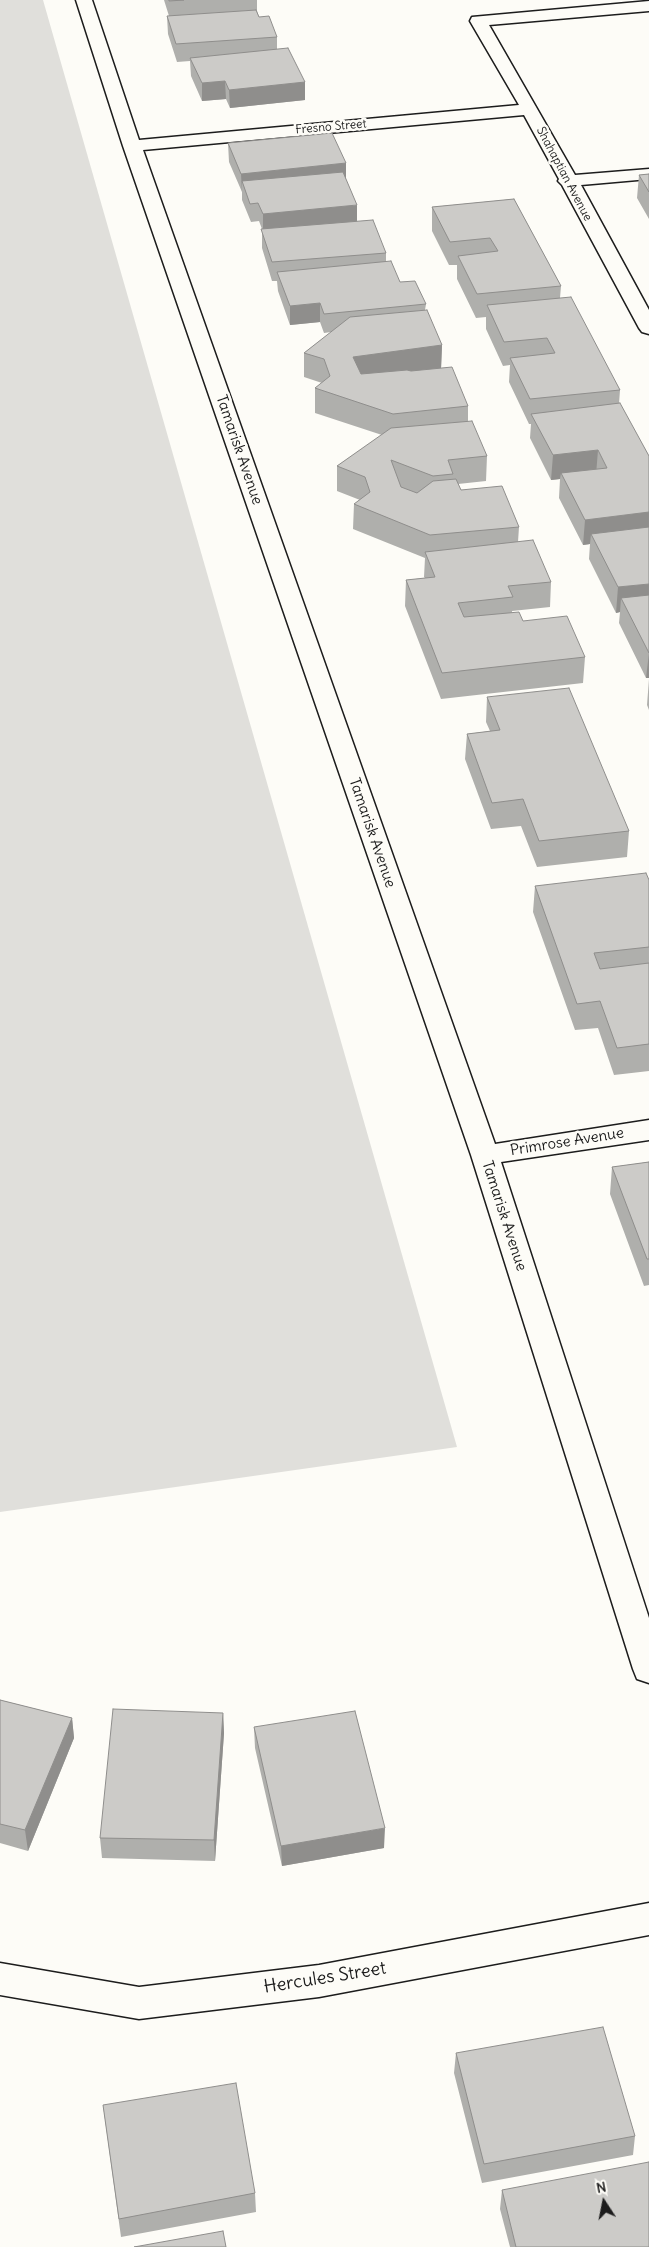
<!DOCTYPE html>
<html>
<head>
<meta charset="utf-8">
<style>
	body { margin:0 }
	#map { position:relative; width:649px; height:2247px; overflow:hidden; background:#fdfcf7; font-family:Delius,sans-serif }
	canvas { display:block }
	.north { position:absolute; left:579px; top:2177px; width:50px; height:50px; -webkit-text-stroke:4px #fdfcf7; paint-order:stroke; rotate:349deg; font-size:14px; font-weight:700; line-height:20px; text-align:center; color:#1c1c1c }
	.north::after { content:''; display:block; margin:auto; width:18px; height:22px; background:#1c1c1c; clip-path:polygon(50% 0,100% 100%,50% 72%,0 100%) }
</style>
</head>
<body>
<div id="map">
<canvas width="649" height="2247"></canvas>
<div class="north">N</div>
</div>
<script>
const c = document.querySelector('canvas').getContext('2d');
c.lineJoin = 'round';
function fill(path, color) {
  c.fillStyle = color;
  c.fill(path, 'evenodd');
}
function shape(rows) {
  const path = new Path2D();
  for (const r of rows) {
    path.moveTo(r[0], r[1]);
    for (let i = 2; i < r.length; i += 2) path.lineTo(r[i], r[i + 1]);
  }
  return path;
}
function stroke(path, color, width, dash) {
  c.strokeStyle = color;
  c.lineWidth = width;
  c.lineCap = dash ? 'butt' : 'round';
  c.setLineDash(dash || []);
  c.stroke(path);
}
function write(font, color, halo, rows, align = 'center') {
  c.font = font + ' Delius,sans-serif';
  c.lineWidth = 5;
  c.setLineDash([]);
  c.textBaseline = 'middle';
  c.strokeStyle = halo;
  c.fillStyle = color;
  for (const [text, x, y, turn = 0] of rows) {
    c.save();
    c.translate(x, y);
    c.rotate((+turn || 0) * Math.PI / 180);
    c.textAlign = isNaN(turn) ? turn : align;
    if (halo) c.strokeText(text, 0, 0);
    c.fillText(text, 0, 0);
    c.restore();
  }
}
fill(shape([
	[0,0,43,0,457,1447,0,1512]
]), '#e0dfdb');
const minor = shape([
	[76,0,92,0,139,140,519,105,470,21,472,17,649,1,649,11,489,25,575,175,649,169,649,179,581,185,649,310,649,334,642,332,639,328,562,185,558,181,559,179,524,115,143,150,495,1144,649,1120,649,1140,501,1162,649,1618,649,1683,637,1679,633,1669,471,1155,123,146,76,0],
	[649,1903,649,1935,319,1997,139,2019,0,1995,0,1963,139,1987,319,1965,649,1903]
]);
stroke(minor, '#1c1c1c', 3);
fill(minor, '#fdfcf7');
fill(shape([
	[164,0,257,0,257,11,259,17,277,37,277,50,305,82,305,100,230,108,226,99,202,101,191,76,190,61,177,62,168,34,167,16,169,16],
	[228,143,346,163,346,180,357,221,386,253,386,262,400,282,426,304,425,310,442,345,441,368,468,406,468,421,487,456,486,481,458,484,461,490,519,527,518,542,551,582,550,607,512,611,512,612,523,621,585,657,583,683,441,699,405,606,406,580,425,578,424,577,425,558,353,529,354,504,360,500,337,491,337,466,382,435,315,413,315,388,322,383,304,377,304,353,331,332,324,333,320,322,290,325,278,291,277,281,272,281,262,248,262,229,259,221,251,222,242,200,242,192,229,162],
	[649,174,649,219,637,198,639,175],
	[514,199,561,286,560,298,620,390,619,404,649,456,649,678,646,678,619,623,620,612,616,613,589,559,590,544,583,545,559,498,560,479,551,480,530,438,531,424,529,424,509,382,510,365,503,366,486,329,486,317,476,318,457,279,457,265,449,265,432,231,432,207],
	[649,679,649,710,647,705],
	[487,697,629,831,627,857,537,867,521,826,491,829,465,759,467,734,490,731,486,722],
	[649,880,649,1071,614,1075,598,1028,575,1030,533,912,535,886],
	[649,1162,649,1285,644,1286,610,1194,612,1167],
	[0,1700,72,1718,74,1738,28,1851,0,1843],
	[223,1713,224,1733,215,1861,102,1858,100,1838],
	[254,1727,384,1848,282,1866,255,1748],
	[456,2053,635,2136,633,2155,482,2183,454,2073],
	[103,2105,255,2193,256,2212,121,2237],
	[502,2190,649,2247,510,2247,500,2209]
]), '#afafac');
fill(shape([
	[225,81,226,99,202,101,202,83],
	[305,82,305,100,230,108,229,90],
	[346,163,346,182,242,181,242,192,241,174],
	[357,205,357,223,263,233,263,214],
	[320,303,320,322,290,325,290,306],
	[442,345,441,370,353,381,353,357],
	[598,450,596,475,561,473,560,479,551,480,553,455],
	[649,512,649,537,591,534,590,544,583,545,585,520],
	[649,584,649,609,621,598,620,612,616,613,618,587],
	[649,653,649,678,646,678],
	[223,1713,224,1733,215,1861,214,1840],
	[72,1718,74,1738,28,1851,25,1830],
	[385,1828,384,1848,282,1866,281,1846]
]), '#8f8e8c');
const building = shape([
	[169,0,184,0,169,1,169,0],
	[256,10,259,17,269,16,277,37,176,44,167,16,256,10],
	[288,48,305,82,229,90,225,81,202,83,190,58,288,48],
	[332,133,346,163,241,174,228,143,332,133],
	[343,172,357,205,263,214,258,203,250,204,242,181,343,172],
	[649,174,649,192,639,175,649,174],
	[514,199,561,286,477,294,458,256,498,251,490,238,450,242,432,207,514,199],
	[373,220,386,253,272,262,261,229,373,220],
	[391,261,400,282,415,281,426,304,324,314,320,303,290,306,277,272,391,261],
	[571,297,620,390,530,399,510,358,555,353,547,338,504,342,487,305,571,297],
	[427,310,442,345,353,357,361,374,407,370,411,371,452,367,468,406,393,414,315,388,330,376,324,359,304,353,350,317,427,310],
	[620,403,649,456,649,512,585,520,561,473,607,468,598,450,553,455,531,414,620,403],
	[472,421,487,456,448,460,453,474,433,476,391,460,401,487,417,493,433,481,456,479,461,490,502,486,519,527,430,535,354,504,370,492,365,477,337,466,391,428,472,421],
	[649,527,649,584,618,587,591,534,649,527],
	[533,540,551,582,508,586,513,597,458,603,464,617,519,612,523,621,567,616,585,657,442,673,406,580,435,577,425,552,533,540],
	[649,595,649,653,621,598,649,595],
	[569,688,629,831,539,841,523,799,492,803,467,734,500,730,487,697,569,688],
	[646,873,649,880,649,947,594,953,600,969,649,963,649,1044,617,1048,600,1001,577,1004,535,886,646,873],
	[649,1162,649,1259,647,1259,612,1167,649,1162],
	[0,1700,72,1718,25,1830,0,1824,0,1700],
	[113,1709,223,1713,214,1840,100,1838,113,1709],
	[355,1711,385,1828,281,1846,254,1727,355,1711],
	[603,2027,635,2136,484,2164,456,2053,603,2027],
	[236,2083,255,2193,119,2219,103,2105,236,2083],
	[649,2162,649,2247,516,2247,502,2190,649,2162],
	[223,2231,226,2247,134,2247,223,2231]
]);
fill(building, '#cccbc8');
stroke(building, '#8f8e8c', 1);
write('12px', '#1c1c1c', '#fdfcf7', [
	["Fresno Street",331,127,-5],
	["Shahaptian Avenue",564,174,62]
]);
write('15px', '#1c1c1c', '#fdfcf7', [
	["Tamarisk Avenue",239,450,71],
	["Tamarisk Avenue",372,833,71],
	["Primrose Avenue",567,1142,-9],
	["Tamarisk Avenue",504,1216,72]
]);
write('18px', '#1c1c1c', '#fdfcf7', [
	["Hercules Street",325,1978,-9]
]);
</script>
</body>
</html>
